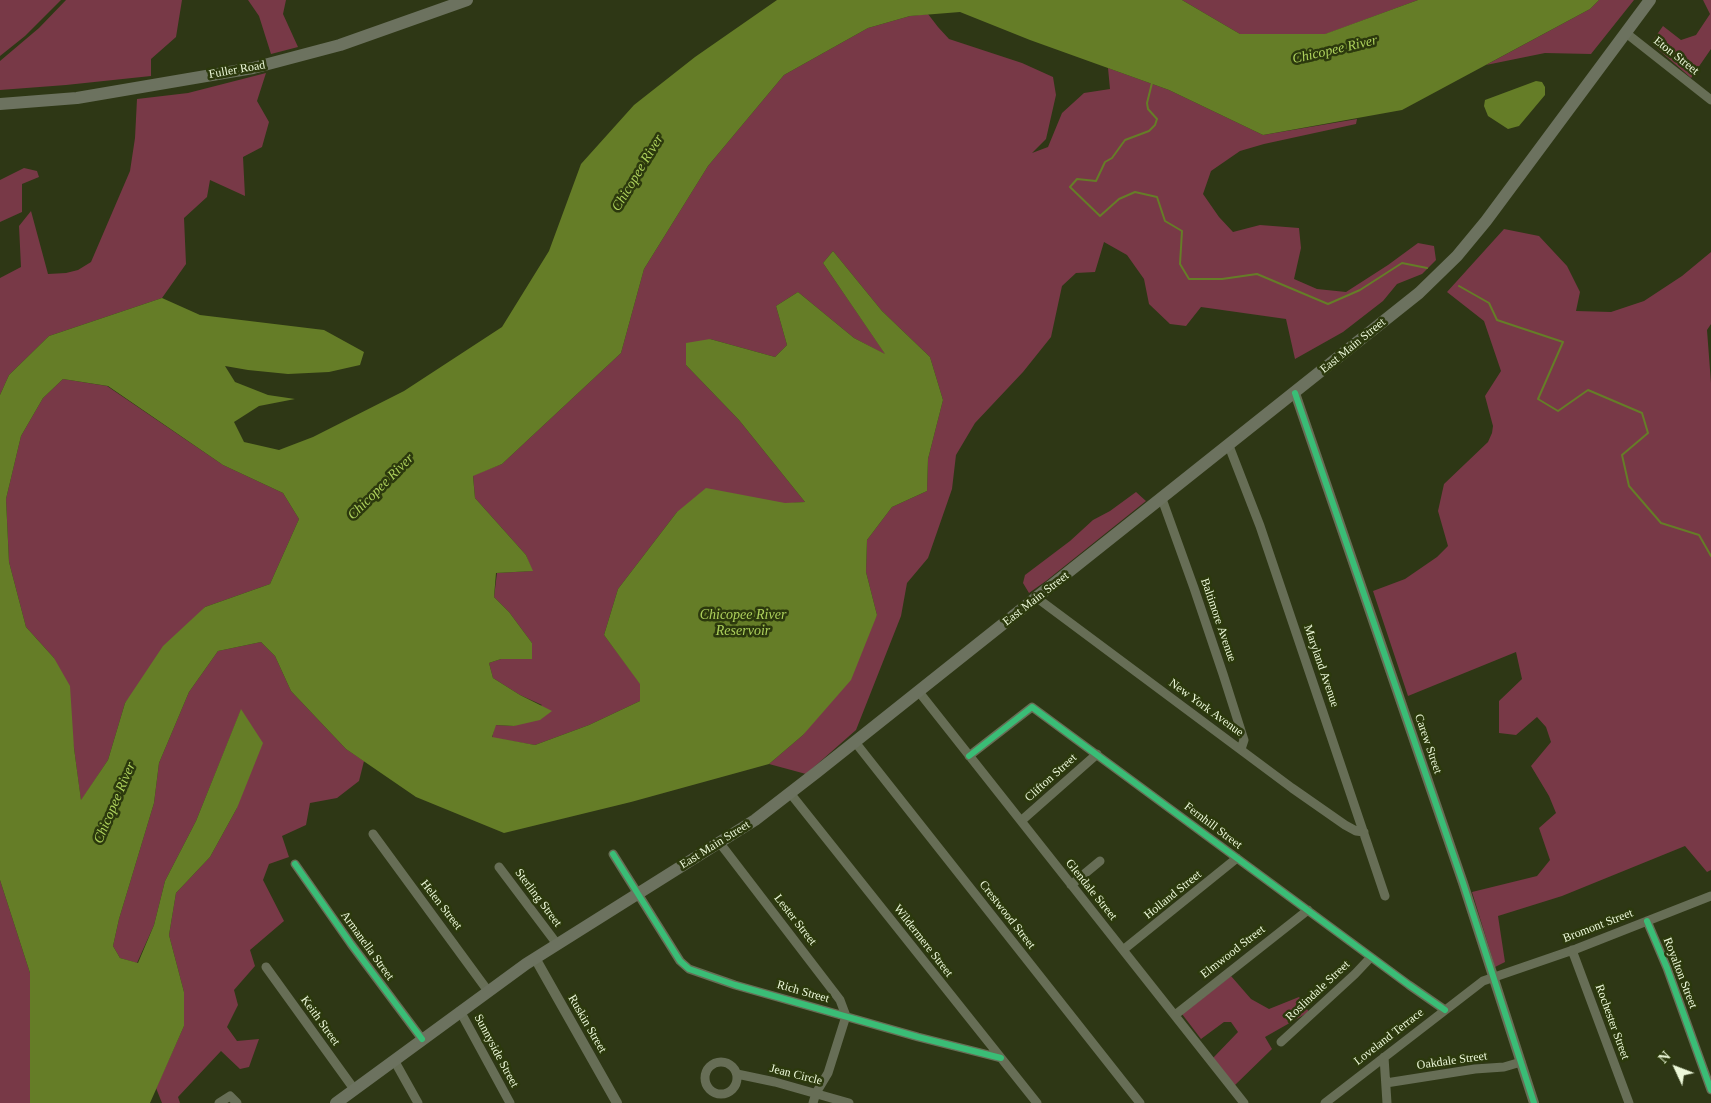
<!DOCTYPE html>
<html>
<head>
<meta charset="utf-8">
<style>
	body { margin:0 }
	#map { position:relative; width:1711px; height:1103px; overflow:hidden; background:#2e3715; font-family:"Times New Roman",serif }
	canvas { display:block }
	.north { position:absolute; left:1651px; top:1043px; width:50px; height:50px; -webkit-text-stroke:4px #2c390d; paint-order:stroke; rotate:313deg; font-size:14px; font-weight:700; line-height:20px; text-align:center; color:#ecf8d9 }
	.north::after { content:''; display:block; margin:auto; width:18px; height:22px; background:#ecf8d9; clip-path:polygon(50% 0,100% 100%,50% 72%,0 100%) }
</style>
</head>
<body>
<div id="map">
<canvas width="1711" height="1103"></canvas>
<div class="north">N</div>
</div>
<script>
const c = document.querySelector('canvas').getContext('2d');
c.lineJoin = 'round';
function fill(path, color) {
  c.fillStyle = color;
  c.fill(path, 'evenodd');
}
function shape(rows) {
  const path = new Path2D();
  for (const r of rows) {
    if (r.length === 3) {
      path.moveTo(r[0] + r[2], r[1]);
      path.arc(r[0], r[1], r[2], 0, 2 * Math.PI);
      continue;
    }
    path.moveTo(r[0], r[1]);
    for (let i = 2; i < r.length; i += 2) path.lineTo(r[i], r[i + 1]);
  }
  return path;
}
function stroke(path, color, width, dash) {
  c.strokeStyle = color;
  c.lineWidth = width;
  c.lineCap = dash ? 'butt' : 'round';
  c.setLineDash(dash || []);
  c.stroke(path);
}
function write(font, color, halo, rows, align = 'center') {
  c.font = font + ' "Times New Roman",serif';
  c.lineWidth = 5;
  c.setLineDash([]);
  c.textBaseline = 'middle';
  c.strokeStyle = halo;
  c.fillStyle = color;
  for (const [text, x, y, turn = 0] of rows) {
    c.save();
    c.translate(x, y);
    c.rotate((+turn || 0) * Math.PI / 180);
    c.textAlign = isNaN(turn) ? turn : align;
    if (halo) c.strokeText(text, 0, 0);
    c.fillText(text, 0, 0);
    c.restore();
  }
}
fill(shape([
	[0,0,61,0,25,36,0,56],
	[66,0,182,0,176,37,151,59,151,76,66,85,0,90,0,61,39,28],
	[248,0,286,0,283,14,298,47,271,54,259,16],
	[1182,0,1418,0,1326,34,1240,34],
	[1599,0,1634,0,1591,54,1545,53,1486,65,1590,9],
	[1703,0,1711,0,1711,49,1691,78,1651,43,1663,26,1681,40,1696,35,1710,14],
	[928,14,938,27,949,39,1022,63,1053,77,1056,95,1046,139,1032,153,1048,147,1062,113,1084,93,1110,89,1108,68,1169,90,1263,135,1357,119,1356,124,1264,144,1240,151,1211,171,1203,194,1219,217,1233,232,1260,225,1299,228,1301,248,1294,279,1317,289,1346,292,1388,265,1418,243,1434,246,1436,260,1422,274,1397,284,1383,301,1343,332,1295,359,1286,319,1201,307,1186,326,1170,324,1149,304,1144,279,1127,255,1104,242,1095,272,1076,273,1062,286,1051,337,1023,372,975,423,956,455,952,489,928,558,907,583,901,616,856,730,806,774,769,764,803,735,877,615,866,572,867,540,892,507,927,491,928,459,943,400,930,357,882,311,833,251,823,263,886,355,854,338,798,292,776,306,787,345,775,357,710,339,686,365,739,420,805,502,677,512,618,589,604,635,641,684,640,701,589,725,535,745,492,738,495,725,514,726,542,705,520,695,493,678,489,663,501,659,531,659,532,643,509,612,494,597,497,573,532,571,526,555,475,498,473,475,502,464,621,353,644,269,708,166,784,75,868,28,910,16],
	[266,73,257,101,269,122,262,147,243,157,245,196,210,180,207,197,184,218,186,264,162,298,49,336,9,375,0,395,0,278,21,267,19,226,31,211,48,274,66,273,78,270,91,262,130,171,135,138,137,99,188,93],
	[24,168,37,171,39,177,22,184,22,212,0,222,0,180],
	[1504,229,1539,236,1567,266,1580,292,1576,311,1611,312,1644,301,1682,276,1711,252,1711,324,1707,330,1711,383,1711,870,1707,872,1685,846,1562,896,1498,916,1505,962,1495,967,1472,892,1537,876,1550,860,1539,828,1556,813,1549,796,1531,766,1551,742,1546,727,1537,717,1516,735,1499,733,1499,701,1522,679,1516,652,1408,696,1373,591,1405,579,1437,557,1448,546,1438,511,1444,484,1488,442,1492,433,1493,426,1485,396,1501,371,1484,321,1447,292],
	[63,379,107,386,223,465,283,493,299,519,270,584,205,607,125,703,108,760,81,801,74,748,54,658,26,627,9,562,6,499,21,436,43,398],
	[1136,492,1146,501,1046,581,1029,593,1023,583,1025,575,1070,541,1093,520,1110,511],
	[261,642,275,656,291,691,346,749,364,761,359,781,337,798,310,803,306,825,282,836,289,857,269,864,263,880,284,921,250,950,255,966,234,990,238,1005,227,1027,237,1041,259,1039,249,1067,240,1069,221,1051,178,1097,180,1103,162,1103,156,1088,184,1026,184,992,169,935,176,893,210,857,237,808,241,710,196,821,165,881,154,925,137,963,120,958,113,946,119,919,154,803,159,763,189,692,218,651],
	[0,880,30,973,30,1103,0,1103],
	[1231,976,1251,999,1269,1009,1299,997,1309,1012,1265,1037,1272,1049,1234,1086,1213,1058,1238,1032,1231,1022,1224,1022,1201,1039,1182,1014]
]), '#783947');
fill(shape([
	[777,0,1182,0,1240,34,1325,34,1418,0,1599,0,1590,9,1402,110,1263,135,1169,90,1030,40,960,12,910,16,868,28,784,75,708,166,644,269,621,353,502,464,473,476,475,498,526,555,533,571,496,573,494,597,509,612,532,643,532,659,501,659,489,663,493,678,520,695,552,711,540,720,514,726,496,725,492,737,535,745,589,725,640,701,640,684,604,635,618,589,677,512,706,488,785,503,805,502,739,420,686,365,686,343,710,339,775,357,787,345,776,306,798,292,854,338,885,354,823,263,833,251,882,311,930,357,943,400,928,459,927,491,892,507,867,540,866,572,877,615,851,680,803,735,769,764,631,802,504,833,416,797,346,749,291,691,275,656,261,642,218,651,189,692,159,763,154,803,119,919,113,946,120,958,138,963,154,925,165,881,196,821,241,709,263,743,237,808,210,857,176,893,169,935,184,992,184,1026,150,1103,30,1103,30,973,0,880,0,395,9,375,49,336,162,298,200,315,324,330,364,352,360,365,329,372,288,374,248,370,225,366,235,382,268,395,295,399,259,406,234,422,244,442,279,450,313,437,404,391,502,327,549,251,581,164,634,105,695,57],
	[63,379,108,386,223,465,283,493,299,519,270,584,205,607,163,646,125,703,108,760,81,800,74,748,70,686,54,658,26,627,9,562,6,499,21,436,43,398],
	[1536,81,1542,82,1545,87,1545,95,1519,126,1508,129,1488,116,1484,106,1485,100]
]), '#657d27');
stroke(shape([
	[1152,83,1147,103,1148,109,1157,119,1155,125,1149,131,1125,140,1112,158,1105,162,1096,181,1077,179,1070,187,1100,216,1119,199,1135,192,1157,197,1165,221,1182,231,1180,264,1189,279,1222,279,1257,274,1328,304,1360,290,1402,263,1427,268],
	[1459,286,1489,303,1497,320,1563,342,1538,399,1558,411,1588,390,1642,413,1648,433,1622,455,1629,486,1661,523,1699,535,1711,556]
]), '#657d27', 2);
stroke(shape([
	[1626,33,1711,100],
	[1229,446,1260,526,1385,896],
	[1162,499,1194,588,1223,674,1244,740,1241,749],
	[1037,598,1292,788,1345,825,1356,831,1364,832],
	[919,692,1244,1103],
	[855,742,1140,1103],
	[969,756,1032,707,1409,985,1445,1010],
	[790,793,1037,1103],
	[1021,821,1097,754],
	[373,834,488,991],
	[719,842,840,1000,846,1016,828,1073,816,1093,813,1103],
	[613,854,680,961,689,969,735,985,918,1037,1001,1058],
	[295,864,351,944,422,1039],
	[499,867,557,944],
	[1071,885,1100,861],
	[1647,921,1667,968,1711,1090],
	[1123,950,1237,858],
	[1572,950,1629,1103],
	[266,967,354,1089],
	[460,1011,510,1103],
	[1175,1015,1308,910],
	[1281,1042,1355,974,1371,957],
	[1384,1057,1387,1103],
	[394,1060,418,1103],
	[721,1078,16],
	[737,1074,775,1082,849,1103],
	[1386,1083,1475,1069,1504,1067,1521,1062],
	[219,1103,230,1096,237,1103],
	[1325,1103,1483,981,1576,949,1711,896]
]), '#676e56', 9);
stroke(shape([
	[1295,393,1463,883,1534,1103],
	[535,958,617,1103]
]), '#676e56', 10);
stroke(shape([
	[0,104,77,98,253,68,340,45,467,0],
	[336,1103,526,964,755,820,817,772,1419,293,1457,256,1486,221,1650,0]
]), '#6c725f', 12);
stroke(shape([
	[1295,393,1463,883,1534,1103],
	[969,756,1032,707,1409,985,1445,1010],
	[613,854,680,961,689,969,735,985,918,1037,1001,1058],
	[295,864,351,944,422,1039],
	[1647,921,1667,968,1711,1090]
]), '#3abd76', 6);
write('12px', '#ecf8d9', '#2c390d', [
	["Eton Street",1676,56,38],
	["Fuller Road",237,70,-10],
	["East Main Street",1353,346,-39],
	["East Main Street",1036,599,-38],
	["Baltimore Avenue",1218,620,71],
	["Maryland Avenue",1321,666,71],
	["New York Avenue",1206,708,36],
	["Carew Street",1428,744,71],
	["Clifton Street",1051,778,-42],
	["Fernhill Street",1213,826,37],
	["East Main Street",715,845,-32],
	["Glendale Street",1091,890,51],
	["Holland Street",1173,895,-39],
	["Sterling Street",538,898,53],
	["Helen Street",441,905,52],
	["Crestwood Street",1007,915,52],
	["Lester Street",795,920,52],
	["Bromont Street",1598,926,-21],
	["Wildermere Street",923,941,52],
	["Armanella Street",367,946,54],
	["Elmwood Street",1233,952,-38],
	["Royalton Street",1680,973,69],
	["Roslindale Street",1318,991,-43],
	["Rich Street",803,992,16],
	["Keith Street",320,1021,54],
	["Rochester Street",1612,1022,70],
	["Ruskin Street",587,1024,60],
	["Loveland Terrace",1389,1037,-38],
	["Sunnyside Street",496,1051,62],
	["Oakdale Street",1452,1061,-8],
	["Jean Circle",796,1075,14]
]);
write('italic 14px', '#aed25c', '#2c390d', [
	["Chicopee River",1335,50,-13],
	["Chicopee River",638,173,-59],
	["Chicopee River",381,487,-45],
	["Chicopee River",743,615],
	["Reservoir",743,631],
	["Chicopee River",115,803,-67]
]);
</script>
</body>
</html>
